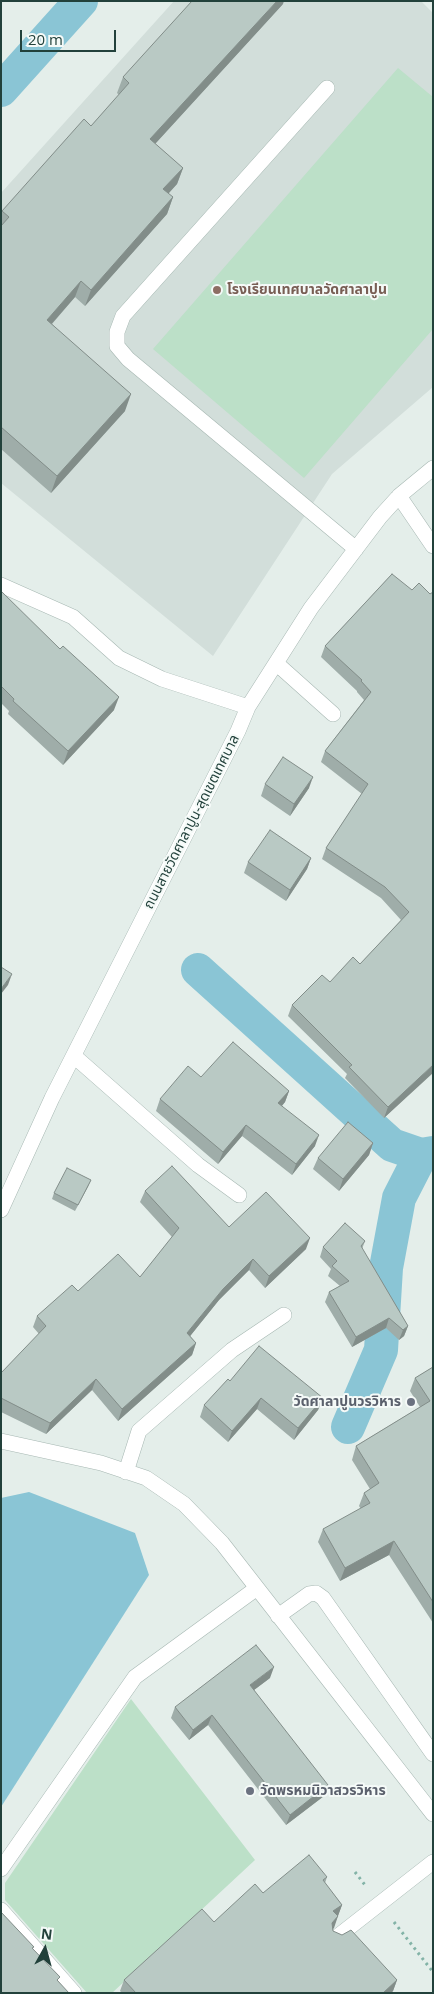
<!DOCTYPE html>
<html>
<head>
<meta charset="utf-8">
<style>
	body { margin:0 }
	#map { position:relative; width:434px; height:1994px; overflow:hidden; background:#e4eeea; font-family:"Open Sans",sans-serif }
	canvas { display:block }
	.frame { position:absolute; inset:0; border:2px solid #22413b; pointer-events:none }
	.north { position:absolute; left:20px; top:1924px; width:50px; height:50px; -webkit-text-stroke:4px #f5faf8; paint-order:stroke; rotate:7deg; font-size:14px; font-weight:700; line-height:20px; text-align:center; color:#22413b }
	.north::after { content:''; display:block; margin:auto; width:18px; height:22px; background:#22413b; clip-path:polygon(50% 0,100% 100%,50% 72%,0 100%) }
	.scale { position:absolute; left:20px; top:30px; width:96px; height:22px; box-sizing:border-box; border:2px solid #22413b; border-top:0; padding-left:6px; font-size:15px; line-height:18px; white-space:nowrap; color:#22413b; -webkit-text-stroke:4px #f5faf8; paint-order:stroke }
</style>
</head>
<body>
<div id="map">
<canvas width="434" height="1994"></canvas>
<div class="frame"></div>
<div class="north">N</div>
<div class="scale">20 m</div>
</div>
<script>
const c = document.querySelector('canvas').getContext('2d');
c.lineJoin = 'round';
function fill(path, color) {
  c.fillStyle = color;
  c.fill(path, 'evenodd');
}
function shape(rows) {
  const path = new Path2D();
  for (const r of rows) {
    path.moveTo(r[0], r[1]);
    for (let i = 2; i < r.length; i += 2) path.lineTo(r[i], r[i + 1]);
  }
  return path;
}
function stroke(path, color, width, dash) {
  c.strokeStyle = color;
  c.lineWidth = width;
  c.lineCap = dash ? 'butt' : 'round';
  c.setLineDash(dash || []);
  c.stroke(path);
}
function write(font, color, halo, rows, align = 'center') {
  c.font = font + ' "Open Sans","Noto Sans Thai",sans-serif';
  c.lineWidth = 4;
  c.setLineDash([]);
  c.textBaseline = 'middle';
  c.strokeStyle = halo;
  c.fillStyle = color;
  for (const [text, x, y, turn = 0] of rows) {
    c.save();
    c.translate(x, y);
    c.rotate((+turn || 0) * Math.PI / 180);
    c.textAlign = isNaN(turn) ? turn : align;
    if (halo) c.strokeText(text, 0, 0);
    c.fillText(text, 0, 0);
    c.restore();
  }
}
fill(shape([
	[174,1,421,1,433,13,433,387,332,474,213,656,1,483,1,193]
]), '#d2deda');
fill(shape([
	[398,68,433,97,433,329,304,478,153,349],
	[131,1699,255,1860,112,1993,87,1993,5,1900,5,1883]
]), '#bce0c8');
fill(shape([
	[29,1492,135,1533,149,1575,1,1807,1,1498]
]), '#8ac5d5');
stroke(shape([
	[1,90,81,1],
	[198,970,392,1145,421,1155,433,1153],
	[348,1427,381,1350,386,1268,399,1198,421,1155]
]), '#8ac5d5', 34);
const minor = shape([
	[327,88,123,316,117,332,117,346,128,359,356,549],
	[399,496,433,546],
	[1,585,73,617,119,658,162,679,248,707],
	[276,663,333,714],
	[74,1056,198,1165,239,1195],
	[1,1210,52,1098,238,731,248,707,311,608,380,517,399,496,433,468],
	[1,1441,101,1463,146,1478,184,1504,222,1543,433,1814],
	[126,1472,139,1431,232,1350,284,1315],
	[278,1616,309,1594,316,1593,323,1598,433,1754],
	[1,1869,135,1677,257,1588],
	[1,1910,74,1993],
	[337,1937,433,1862]
]);
stroke(minor, '#a6b7b2', 16);
stroke(shape([
	[355,1872,365,1885],
	[394,1922,433,1972]
]), '#83b3a7', 3, [2.5, 4]);
stroke(minor, '#fff', 15);
fill(shape([
	[283,4,155,144,183,168,177,184,168,194,173,197,167,214,85,306,75,297,52,324,125,411,51,493,1,449,2,211,91,126,119,95,117,93,123,77],
	[392,574,424,1080,384,1118,345,1078,347,1074,288,1016,292,1005,360,964,401,920,381,898,322,859,326,848,362,794,321,762,325,751,364,700,357,692,357,691,321,657,325,646],
	[1,591,114,710,63,765,8,714,9,711,1,703],
	[265,784,309,788,290,816,261,796],
	[311,858,307,869,286,901,244,873,248,862],
	[201,1077,289,1091,285,1102,282,1106,315,1146,292,1175,242,1136,218,1164,156,1111,160,1099],
	[373,1143,369,1155,339,1191,313,1169,318,1158],
	[91,1180,88,1187,75,1211,52,1199,54,1193],
	[145,1191,229,1227,306,1249,265,1288,249,1270,219,1300,190,1336,196,1343,192,1355,118,1421,92,1390,46,1434,1,1412,1,1373,39,1334,33,1327,37,1316,78,1291,140,1277,172,1237,140,1202],
	[365,1241,362,1249,408,1326,404,1336,399,1340,386,1328,352,1347,325,1302,329,1292,340,1286,328,1276,331,1269,320,1257,323,1247],
	[433,1367,433,1623,389,1555,340,1581,318,1542,323,1529,361,1509,359,1506,364,1493,370,1489,352,1460,356,1446,420,1407,410,1391,415,1378],
	[230,1381,323,1398,318,1410,294,1440,257,1409,228,1442,200,1417,204,1405],
	[270,1678,254,1690,324,1796,286,1825,208,1725,189,1740,171,1718,175,1707],
	[327,1877,325,1883,342,1905,333,1928,333,1931,397,1980,393,1991,391,1993,122,1993,120,1991,124,1980,214,1922,263,1893]
]), '#9fada9');
fill(shape([
	[277,1,284,1,283,4,144,156,150,139],
	[183,168,177,184,157,206,163,189],
	[173,197,167,214,85,306,91,290],
	[81,281,75,297,41,336,47,320],
	[131,394,125,411,51,493,57,476],
	[119,697,114,710,63,765,68,751],
	[313,777,309,788,290,816,294,804],
	[311,858,307,869,286,901,290,890],
	[12,974,8,985,1,994,1,989],
	[433,1065,433,1073,384,1118,388,1107],
	[289,1091,285,1102,274,1115,278,1103],
	[246,1125,242,1136,218,1164,223,1152],
	[319,1135,315,1146,292,1175,296,1164],
	[373,1143,369,1155,339,1191,343,1179],
	[310,1238,306,1249,265,1288,269,1276],
	[253,1259,249,1270,219,1300,183,1345,187,1333,223,1289],
	[389,1318,386,1328,352,1347,356,1337],
	[408,1326,404,1336,399,1340,403,1330],
	[196,1343,192,1355,118,1421,122,1409],
	[96,1379,92,1390,46,1434,50,1423],
	[261,1398,257,1409,228,1442,232,1431],
	[323,1398,318,1410,294,1440,298,1428],
	[394,1541,389,1555,340,1581,345,1568],
	[274,1667,270,1678,246,1696,250,1685],
	[212,1715,208,1725,189,1740,193,1730],
	[328,1785,324,1796,286,1825,290,1815],
	[342,1905,338,1916,333,1911],
	[338,1916,334,1928,328,1934,332,1923],
	[397,1980,393,1991,391,1993,383,1993]
]), '#828d89');
const building = shape([
	[192,1,277,1,150,139,183,168,163,189,173,197,91,290,81,281,47,320,131,394,57,476,1,427,1,226,9,217,2,211,84,119,91,126,129,83,123,77,192,1],
	[392,574,412,590,419,583,430,594,433,592,433,1065,388,1107,349,1067,352,1065,292,1005,322,975,330,982,353,957,360,964,409,912,385,887,326,848,368,784,325,751,371,692,361,681,362,680,325,646,392,574],
	[1,591,60,649,63,646,119,697,68,751,13,701,14,699,1,686,1,591],
	[283,757,313,777,294,804,265,784,283,757],
	[270,830,311,858,290,890,248,862,270,830],
	[1,967,12,974,1,989,1,967],
	[233,1042,289,1091,278,1103,319,1135,296,1164,246,1125,223,1152,160,1099,188,1066,201,1077,233,1042],
	[348,1122,373,1143,343,1179,318,1158,348,1122],
	[172,1166,229,1227,266,1192,310,1238,269,1276,253,1259,223,1289,187,1333,196,1343,122,1409,96,1379,50,1423,1,1398,1,1373,46,1326,37,1316,72,1285,78,1291,118,1254,140,1277,179,1228,145,1191,172,1166],
	[67,1168,91,1180,78,1205,54,1193,67,1168],
	[345,1223,365,1241,361,1246,408,1326,403,1330,389,1318,356,1337,329,1292,349,1281,332,1266,337,1261,323,1247,345,1223],
	[259,1346,323,1398,298,1428,261,1398,232,1431,204,1405,228,1379,230,1381,259,1346],
	[433,1367,433,1602,394,1541,345,1568,323,1529,370,1503,364,1493,379,1483,356,1446,430,1401,415,1378,433,1367],
	[256,1645,274,1667,250,1685,328,1785,290,1815,212,1715,193,1730,175,1707,256,1645],
	[309,1855,327,1877,323,1880,342,1905,333,1911,338,1916,332,1923,333,1931,342,1935,351,1930,397,1980,383,1993,136,1993,124,1980,202,1909,214,1922,255,1884,263,1893,309,1855],
	[1,1912,34,1947,32,1948,60,1977,57,1980,69,1993,1,1993,1,1912]
]);
fill(building, '#b9c9c4');
stroke(building, '#828d89', 1);
for (const [x, y, r, color] of [
	[217,290,5,"#8d6e63"],
	[411,1402,5,"#6b7280"],
	[250,1791,5,"#6b7280"]
]) {
  const dot = new Path2D();
  dot.arc(x, y, r, 0, 2 * Math.PI);
  c.fillStyle = color;
  c.fill(dot);
  stroke(dot, '#f5faf8', 2);
}
write('bold 14px', '#785e54', '#f5faf8', [
	["โรงเรียนเทศบาลวัดศาลาปูน",227,290]
], 'left');
write('14px', '#22413b', '#f5faf8', [
	["ถนนสายวัดศาลาปูน-สุดเขตเทศบาล",192,822,-63]
]);
write('bold 14px', '#5b616d', '#f5faf8', [
	["วัดศาลาปูนวรวิหาร",401,1402],
	["วัดพรหมนิวาสวรวิหาร",260,1791,"left"]
], 'right');
</script>
</body>
</html>
